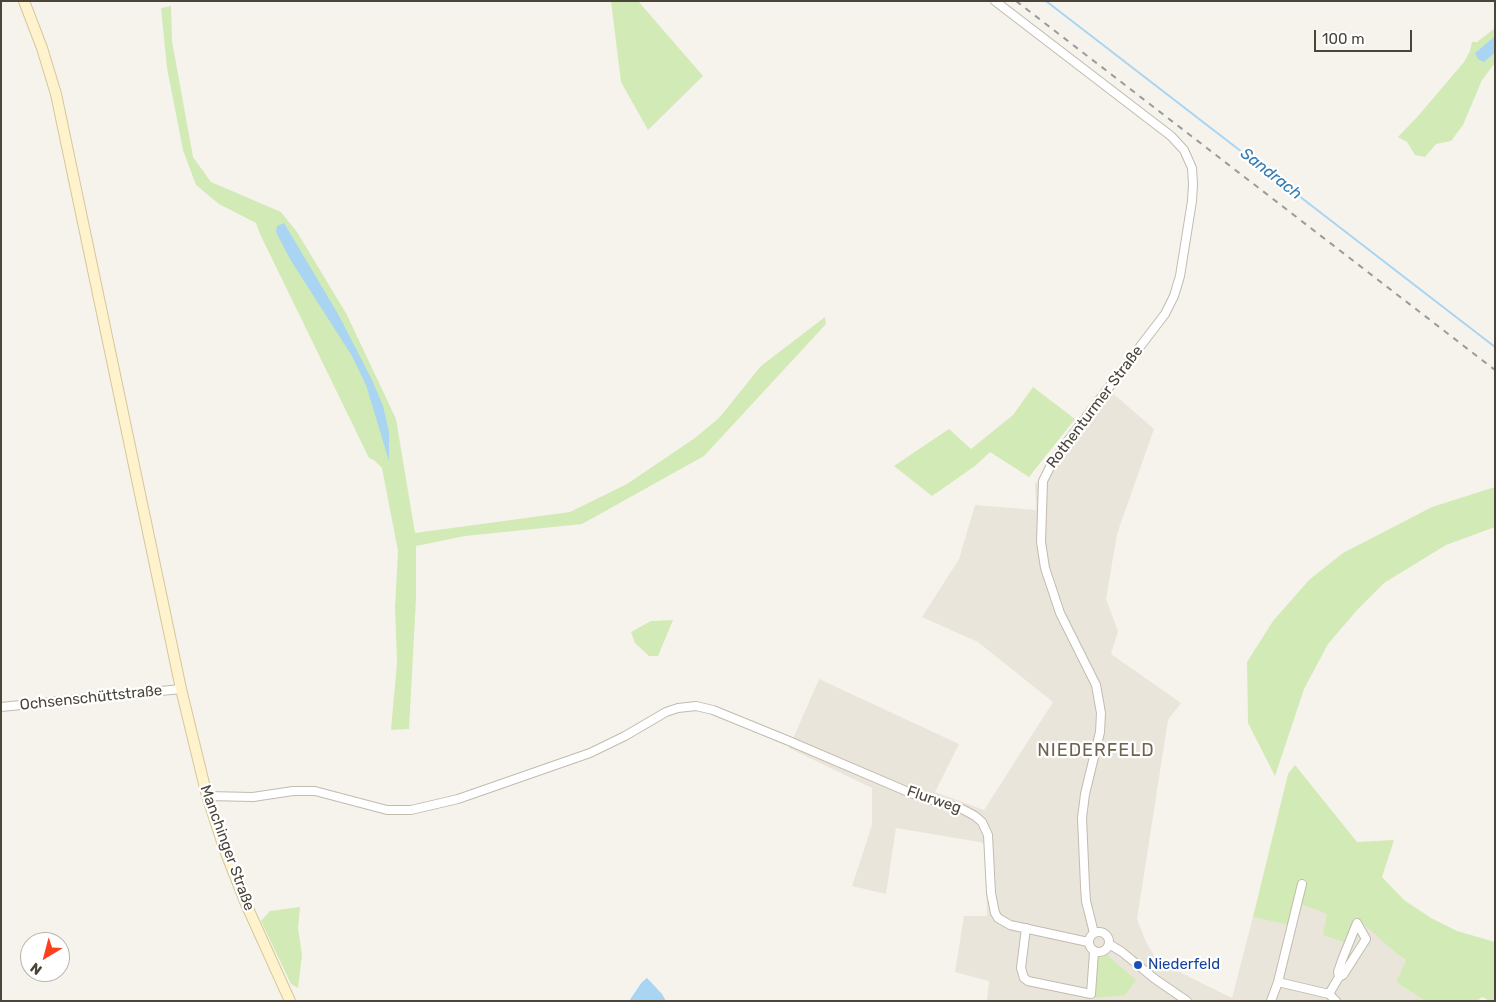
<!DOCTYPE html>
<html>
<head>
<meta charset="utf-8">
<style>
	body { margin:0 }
	#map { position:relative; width:1496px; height:1002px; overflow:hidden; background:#f6f3ec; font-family:Rubik,sans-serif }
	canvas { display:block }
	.frame { position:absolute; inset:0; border:2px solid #4b4439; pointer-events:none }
	.north { position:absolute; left:20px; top:932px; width:50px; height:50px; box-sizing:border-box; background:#fff; border:1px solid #b7b4b0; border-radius:50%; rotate:217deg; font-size:14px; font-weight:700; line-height:20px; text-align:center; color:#4b4439 }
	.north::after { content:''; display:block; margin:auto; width:18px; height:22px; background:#fc3f1d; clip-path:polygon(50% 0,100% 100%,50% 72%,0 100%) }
	.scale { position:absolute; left:1314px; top:30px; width:98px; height:22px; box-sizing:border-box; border:2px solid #4b4439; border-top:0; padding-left:6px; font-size:15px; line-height:18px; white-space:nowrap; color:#4b4439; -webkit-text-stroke:4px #fff; paint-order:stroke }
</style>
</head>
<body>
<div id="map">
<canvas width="1496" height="1002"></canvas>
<div class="frame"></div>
<div class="north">N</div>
<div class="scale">100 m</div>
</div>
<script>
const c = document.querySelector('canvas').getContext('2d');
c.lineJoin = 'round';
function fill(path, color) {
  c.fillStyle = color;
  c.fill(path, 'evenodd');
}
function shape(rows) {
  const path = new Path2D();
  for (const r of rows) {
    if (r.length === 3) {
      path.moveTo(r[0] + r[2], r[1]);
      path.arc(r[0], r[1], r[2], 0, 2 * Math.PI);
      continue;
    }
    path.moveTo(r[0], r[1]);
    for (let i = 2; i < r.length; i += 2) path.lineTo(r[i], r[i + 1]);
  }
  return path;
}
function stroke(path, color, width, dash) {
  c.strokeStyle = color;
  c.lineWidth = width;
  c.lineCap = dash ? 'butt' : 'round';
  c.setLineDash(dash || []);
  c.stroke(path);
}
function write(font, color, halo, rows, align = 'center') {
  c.font = font + ' Rubik,sans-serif';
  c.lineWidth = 4.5;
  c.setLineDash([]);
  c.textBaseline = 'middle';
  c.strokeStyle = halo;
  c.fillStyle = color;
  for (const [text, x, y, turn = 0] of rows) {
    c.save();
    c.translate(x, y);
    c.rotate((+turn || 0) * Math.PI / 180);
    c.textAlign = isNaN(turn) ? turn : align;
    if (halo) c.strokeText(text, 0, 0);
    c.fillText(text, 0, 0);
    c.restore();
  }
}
fill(shape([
	[1109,390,1154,429,1117,534,1106,599,1118,631,1111,654,1181,703,1168,720,1137,919,1146,942,1157,961,1232,998,1253,917,1288,925,1295,902,1328,914,1346,943,1358,918,1398,955,1406,960,1396,982,1425,1001,987,1001,989,981,955,972,964,916,987,916,985,843,896,828,886,894,852,886,872,825,872,788,789,748,819,679,959,744,935,792,984,810,1053,702,978,642,922,617,959,559,975,505,1036,510,1035,484]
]), '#eae5da');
fill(shape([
	[611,1,638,1,703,76,648,130,621,82],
	[171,6,172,41,193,157,211,182,281,212,297,232,347,315,396,419,415,533,570,512,627,484,695,438,719,418,761,366,825,317,826,324,704,456,582,524,465,536,416,546,416,599,409,729,391,730,397,662,395,608,398,551,382,468,374,460,369,458,260,234,256,223,219,204,196,185,183,150,167,68,161,8],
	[1495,28,1495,36,1475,53,1484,62,1495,53,1495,63,1482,80,1463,125,1451,141,1436,144,1425,157,1415,155,1407,142,1398,137,1419,115,1464,62,1470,51,1472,42,1477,42],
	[1033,387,1075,419,1029,477,990,452,975,466,932,496,894,466,949,429,971,449,1013,415],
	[1495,487,1495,527,1446,545,1384,583,1358,609,1328,644,1304,689,1275,776,1248,723,1247,662,1273,621,1309,580,1343,553,1432,507],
	[673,620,658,656,649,656,635,643,631,632,651,621],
	[1295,765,1357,842,1394,840,1382,877,1404,900,1431,918,1457,931,1495,942,1495,1001,1490,1001,1482,997,1477,1001,1425,1001,1396,982,1406,960,1398,955,1358,919,1346,943,1323,935,1327,914,1295,902,1288,925,1253,917,1288,774],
	[300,907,298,928,302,955,298,988,291,984,261,921,270,911],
	[1107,955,1136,980,1125,995,1093,998,1098,958]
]), '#d2eab5');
fill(shape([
	[1495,36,1495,53,1484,62,1478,59,1475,53],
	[284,223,338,314,372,380,383,406,389,432,389,461,366,385,352,356,290,259,276,232,277,226],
	[647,978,662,994,666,1001,629,1001,642,982]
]), '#a9d4f2');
stroke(shape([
	[1046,1,1495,347]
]), '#a9d4f2', 2);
const minor = shape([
	[995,1,1171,136,1184,150,1192,168,1193,184,1192,201,1180,276,1174,296,1165,314,1067,442,1051,465,1043,481,1041,542,1045,568,1060,613,1096,685,1101,713,1100,732,1085,794,1082,818,1085,886,1086,901,1094,933],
	[1,707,181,689],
	[207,796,253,797,293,791,315,791,387,810,411,810,458,799,590,753,625,736,666,712,678,708,696,706,713,710,789,741,913,794,962,809,975,816,982,822,988,835,991,893,995,913,998,918,1010,925,1088,942],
	[1302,884,1278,982,1329,994,1336,1001],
	[1026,928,1021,968,1024,978,1028,981,1091,994,1094,952],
	[1099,942,10],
	[1109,944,1122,952,1155,979,1187,1001],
	[1329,994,1339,977,1338,972,1342,960,1357,923,1366,939,1343,975,1339,977],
	[1271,1001,1278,982]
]);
const secondary = shape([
	[24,1,42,48,56,94,181,689,207,796,224,848,246,904,290,1001]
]);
stroke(minor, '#c2bbae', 10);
stroke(secondary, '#d6c79b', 12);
stroke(minor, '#fff', 8);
stroke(secondary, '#fff3cd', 10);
stroke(shape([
	[1016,1,1495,370]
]), '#9a9a9a', 2, [6, 6]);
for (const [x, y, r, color] of [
	[1138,965,5,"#1a4fb4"]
]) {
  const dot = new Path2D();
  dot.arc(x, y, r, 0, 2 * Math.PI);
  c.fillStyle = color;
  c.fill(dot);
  stroke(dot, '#fff', 2);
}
write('15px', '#4b4439', '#fff', [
	["Rothenturmer Straße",1095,407,-53],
	["Ochsenschüttstraße",91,698,-6],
	["Flurweg",934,800,19],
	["Manchinger Straße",227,848,70]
]);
write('15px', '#164399', '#fff', [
	["Niederfeld",1148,965]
], 'left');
write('italic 16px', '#2e7ab2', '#fff', [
	["Sandrach",1271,174,38]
]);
c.letterSpacing = '1px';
write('18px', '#6e6250', '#fff', [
	["NIEDERFELD",1096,751]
]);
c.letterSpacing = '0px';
</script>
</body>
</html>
